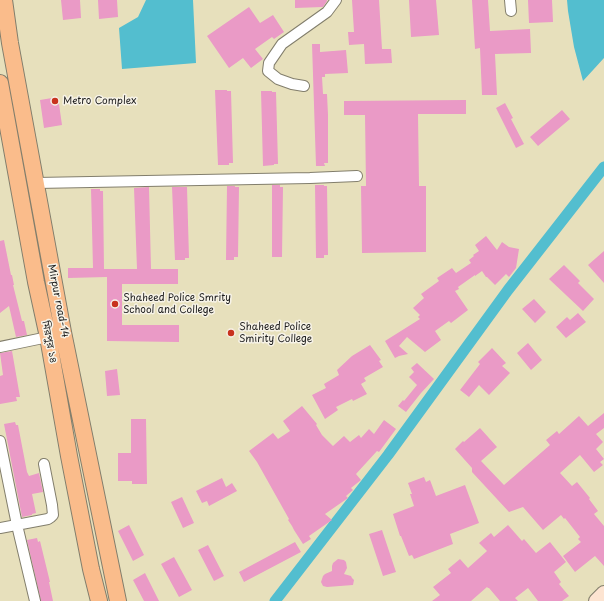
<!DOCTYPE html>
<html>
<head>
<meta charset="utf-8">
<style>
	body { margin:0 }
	canvas { display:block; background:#e7e0bc }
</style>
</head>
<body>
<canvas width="604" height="601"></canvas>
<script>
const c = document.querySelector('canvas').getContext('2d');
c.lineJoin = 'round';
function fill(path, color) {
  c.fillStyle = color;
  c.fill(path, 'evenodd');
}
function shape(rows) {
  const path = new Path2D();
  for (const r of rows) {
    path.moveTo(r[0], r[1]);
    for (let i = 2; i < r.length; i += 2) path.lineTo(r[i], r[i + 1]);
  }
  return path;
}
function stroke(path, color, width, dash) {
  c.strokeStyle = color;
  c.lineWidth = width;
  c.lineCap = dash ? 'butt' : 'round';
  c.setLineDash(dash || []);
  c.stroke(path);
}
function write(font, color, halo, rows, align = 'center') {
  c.font = font + ' "Playpen Sans","Noto Sans Bengali",sans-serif';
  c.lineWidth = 3;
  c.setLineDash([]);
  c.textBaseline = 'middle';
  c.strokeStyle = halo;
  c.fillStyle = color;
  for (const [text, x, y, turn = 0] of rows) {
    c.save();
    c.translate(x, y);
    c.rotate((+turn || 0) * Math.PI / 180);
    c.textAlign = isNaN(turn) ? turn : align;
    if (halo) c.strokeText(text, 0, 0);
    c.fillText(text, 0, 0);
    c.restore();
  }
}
fill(shape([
	[146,0,193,0,196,63,122,69,119,28,138,17],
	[567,0,604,0,604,58,583,81,574,47,568,11]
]), '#53becf');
stroke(shape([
	[275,601,388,455,508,290,604,167]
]), '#53becf', 11);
fill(shape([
	[61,0,80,0,81,18,63,20],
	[98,0,117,0,118,17,99,19],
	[295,0,327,0,327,1,323,7,295,8],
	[352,0,379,0,382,49,391,49,392,63,365,64,364,44,349,45,348,32,354,32],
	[409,0,436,0,439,35,411,37],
	[472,0,488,0,490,31,530,29,531,53,495,54,497,95,482,95,480,48,475,49],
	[528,0,552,0,553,22,529,23],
	[249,7,260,23,273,15,284,32,274,39,272,37,255,49,263,59,251,68,243,58,229,68,207,36],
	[312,44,320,44,320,52,346,50,348,73,325,74,325,77,322,77,323,94,327,94,328,115,328,163,324,163,325,166,316,166],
	[215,90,227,90,227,91,231,91,233,163,229,163,229,165,218,165],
	[261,91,272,91,272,92,276,92,278,164,274,164,274,165,263,166],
	[58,97,62,125,44,128,40,100],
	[466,100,466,114,418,114,419,186,426,186,426,252,362,253,361,186,366,186,365,115,344,115,344,101],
	[505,103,513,118,511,119,524,144,516,148,496,108],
	[562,110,570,119,538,146,530,137],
	[272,185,280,185,280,187,283,187,282,257,272,257],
	[315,185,324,185,324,186,327,186,328,255,324,255,324,258,316,258],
	[227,186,235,186,235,187,239,187,238,257,234,257,234,260,226,260],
	[149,187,151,269,178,269,178,284,122,284,122,325,179,325,179,342,107,341,107,277,68,278,68,268,93,268,91,189,100,189,100,191,103,191,104,269,137,269,134,188],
	[172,187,187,187,189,258,185,258,185,260,175,260],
	[486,236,497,250,502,242,509,247,519,249,516,268,509,277,506,274,495,285,487,277,486,277,482,271,475,276,475,275,458,287,459,289,455,291,468,310,451,323,449,321,435,331,441,340,425,352,407,337,399,346,408,354,399,356,395,358,385,341,420,319,418,317,420,315,413,308,424,298,421,294,439,281,437,278,452,268,456,273,471,263,469,260,474,256,473,255,479,251,475,245],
	[4,240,11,275,12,275,14,285,13,285,22,321,24,321,27,335,16,337,9,306,0,313,0,241],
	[604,251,604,283,588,265],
	[564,265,580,281,578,283,594,299,583,311,549,279],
	[534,299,546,312,535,323,522,309],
	[578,313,586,322,566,338,556,327,567,317,570,320],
	[528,343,542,360,531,370,517,353],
	[370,345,381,360,379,361,383,367,364,378,366,381,361,384,367,394,353,401,352,399,336,407,338,410,325,419,312,395,326,388,324,384,339,375,337,370,352,356],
	[492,348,506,363,502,366,510,373,489,395,479,385,469,397,460,390,480,364,478,362],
	[12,351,20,397,16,397,17,401,0,404,0,376,3,375,0,353],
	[417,363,434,379,421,393,406,412,398,406,403,400,404,401,417,385,409,377,414,372,411,368],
	[117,369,120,395,107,396,105,371],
	[302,406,317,424,316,425,322,435,333,446,344,436,350,442,359,435,361,438,369,429,374,434,384,420,396,429,379,452,377,451,356,474,361,480,351,488,353,490,346,496,348,498,325,514,332,520,309,536,311,539,303,544,294,530,292,526,288,520,289,519,257,462,249,451,273,433,278,439,290,431,283,421],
	[604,413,604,428,596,434,603,442,596,449,604,459,600,462,603,465,594,472,580,455,560,473,572,486,577,482,590,498,589,499,598,511,594,514,604,526,604,566,595,556,575,572,563,556,581,542,578,539,580,537,565,518,564,519,561,515,543,530,523,507,509,512,472,472,472,468,455,449,463,441,464,442,480,428,497,447,481,461,504,485,550,445,546,440,557,431,559,434,579,416,588,426],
	[131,419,146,419,147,484,132,484,132,481,118,481,118,453,131,453],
	[15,422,16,425,18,425,27,472,29,476,39,473,43,492,32,494,36,513,32,514,32,515,22,517,4,424],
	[424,477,426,482,430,480,436,496,465,485,479,523,450,534,453,544,414,559,412,555,409,556,401,536,400,536,393,514,414,506,410,494,412,494,408,483],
	[222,478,226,487,232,483,237,491,209,506,207,501,202,503,196,491],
	[182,497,194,523,183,528,171,502],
	[129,525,144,555,133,561,118,531],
	[508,525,522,541,524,539,536,553,550,542,566,562,554,572,561,582,559,584,569,596,562,601,538,601,528,588,515,598,518,601,500,601,489,588,488,588,487,587,471,601,432,601,440,595,433,587,451,573,448,569,460,559,468,568,487,551,479,543,491,533,494,537],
	[382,530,396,572,383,576,369,534],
	[37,538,38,542,40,541,50,582,49,582,53,601,41,601,27,540],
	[295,542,301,552,244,582,239,572],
	[208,545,224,576,214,581,198,550],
	[174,557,192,590,179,597,161,564],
	[338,559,344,560,346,562,347,568,344,574,351,576,352,578,354,580,353,585,327,587,323,586,321,582,323,576,325,574,332,571,332,566,333,563],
	[145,573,159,601,144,601,133,580]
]), '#ea9ac6');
const street = shape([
	[510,0,511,11],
	[304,86,292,84,278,79,268,71,269,63,282,44,327,12,336,0],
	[36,183,310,178,357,176],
	[0,347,48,337],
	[0,441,17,525,35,601],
	[0,528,48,519,51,517,53,515,52,505,44,464]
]);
const secondary = shape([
	[596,601,604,593]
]);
const primary = shape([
	[4,0,10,43,63,332,118,601],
	[0,83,36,282,48,337,69,456,91,569,99,601]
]);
stroke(street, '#827e6c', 12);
stroke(secondary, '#827e6c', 16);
stroke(primary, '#827e6c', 18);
stroke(street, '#fff', 10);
stroke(secondary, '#fde4d1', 14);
stroke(primary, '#fabc8b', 16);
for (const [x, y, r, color] of [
	[55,101,4,"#c8321e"],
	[115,304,4,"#c8321e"],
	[231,333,4,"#c8321e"]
]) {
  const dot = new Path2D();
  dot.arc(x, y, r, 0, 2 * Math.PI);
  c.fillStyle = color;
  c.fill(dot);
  stroke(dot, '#f7f3e8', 1.5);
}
write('10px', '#1c1c1c', '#f7f3e8', [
	["Metro Complex",63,101],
	["Shaheed Police Smrity",123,298],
	["School and College",123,310],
	["Shaheed Police",239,327],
	["Smirity College",239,339]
], 'left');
write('10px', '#1c1c1c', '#f7f3e8', [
	["Mirpur road-14",58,301,79],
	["মিরপুর ১৪",49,342,79]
]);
</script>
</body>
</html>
